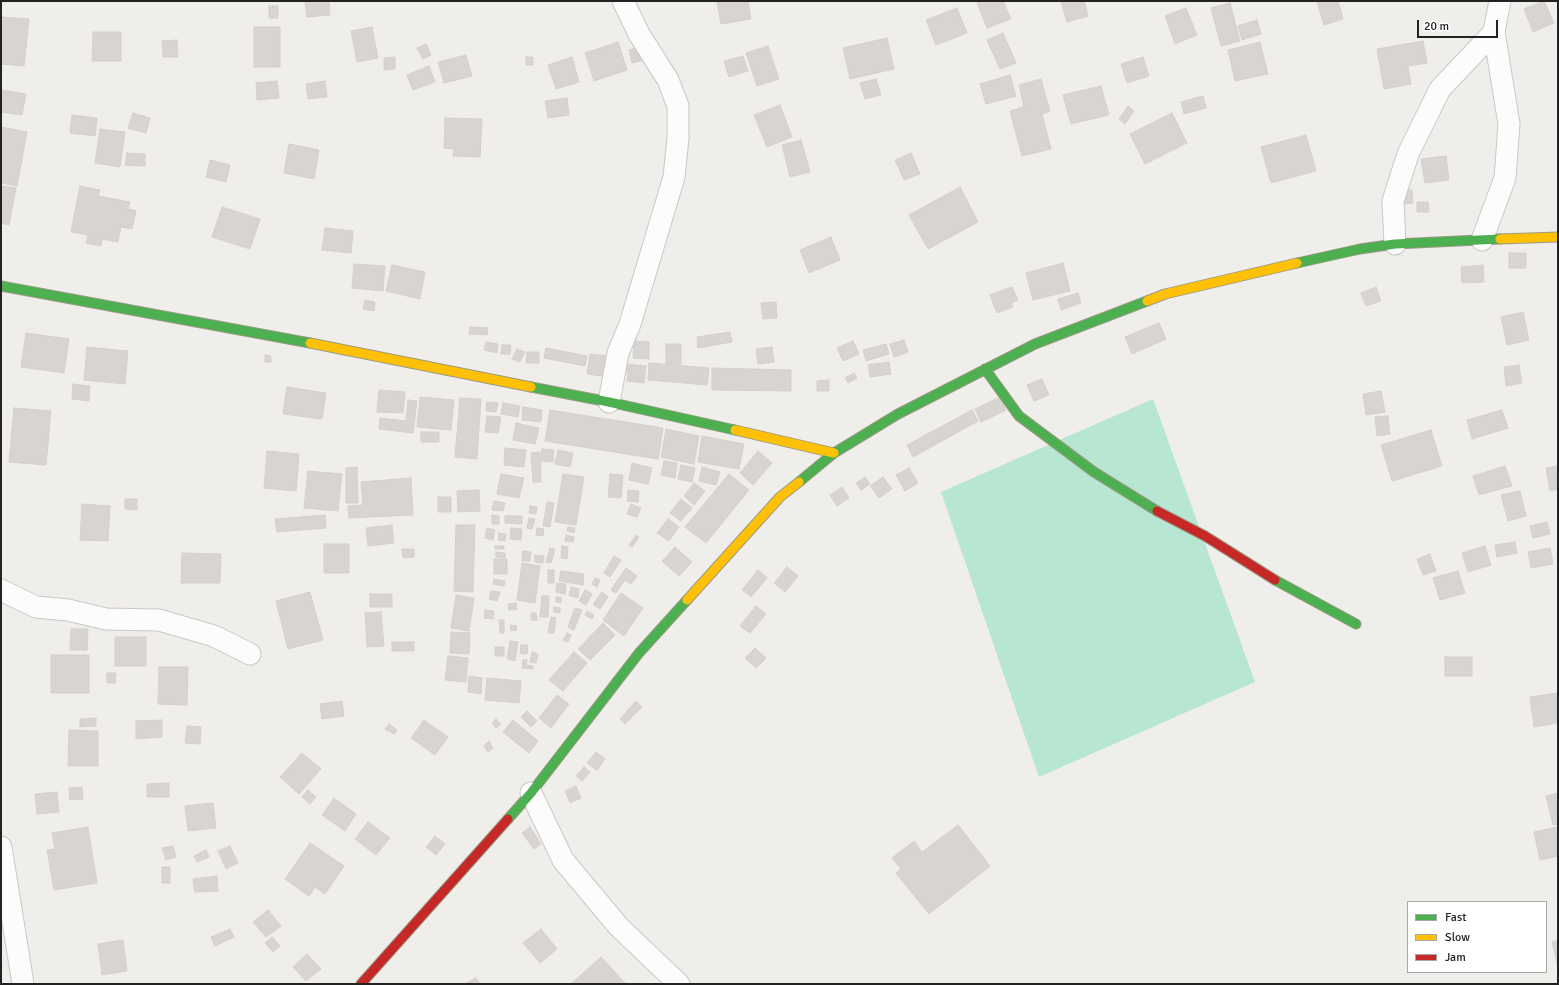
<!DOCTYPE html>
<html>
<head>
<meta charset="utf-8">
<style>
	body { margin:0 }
	#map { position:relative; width:1559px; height:985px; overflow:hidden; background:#f0eeeb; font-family:Signika,sans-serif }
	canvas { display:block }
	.frame { position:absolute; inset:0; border:2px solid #222; pointer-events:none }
	.legend { position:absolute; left:1407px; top:901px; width:140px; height:72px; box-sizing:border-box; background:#fff; border:1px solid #a7a7a7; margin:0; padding:5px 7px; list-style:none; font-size:12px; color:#222 }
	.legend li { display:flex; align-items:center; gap:8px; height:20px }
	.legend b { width:20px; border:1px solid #a7a7a7 }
	.scale { position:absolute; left:1417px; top:20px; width:81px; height:18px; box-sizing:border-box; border:2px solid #222; border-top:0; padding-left:5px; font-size:12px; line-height:14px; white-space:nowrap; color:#222; -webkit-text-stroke:3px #fff; paint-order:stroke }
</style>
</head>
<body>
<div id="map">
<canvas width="1559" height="985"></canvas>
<div class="frame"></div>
<ul class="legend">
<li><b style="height:5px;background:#4caf50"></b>Fast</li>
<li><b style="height:5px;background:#ffc107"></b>Slow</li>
<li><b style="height:5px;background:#c62828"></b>Jam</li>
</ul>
<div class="scale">20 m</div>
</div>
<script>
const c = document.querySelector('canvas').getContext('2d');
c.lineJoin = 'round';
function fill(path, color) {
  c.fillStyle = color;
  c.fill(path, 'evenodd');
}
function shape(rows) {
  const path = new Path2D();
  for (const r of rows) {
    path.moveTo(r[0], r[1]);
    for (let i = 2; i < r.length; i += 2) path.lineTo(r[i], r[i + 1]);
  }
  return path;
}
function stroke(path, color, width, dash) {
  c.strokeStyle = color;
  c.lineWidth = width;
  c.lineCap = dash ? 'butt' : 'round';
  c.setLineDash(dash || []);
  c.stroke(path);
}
fill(shape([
	[1153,399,1255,682,1039,777,941,492]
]), '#b7e6d2');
const building = shape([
	[305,1,329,1,330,15,307,17,305,1],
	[717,1,748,1,751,19,721,24,717,1],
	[981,1,1003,1,1011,19,987,28,977,3,981,1],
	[1061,1,1084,1,1088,16,1067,22,1061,1],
	[1317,1,1338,1,1343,19,1324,25,1317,1],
	[1544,1,1554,23,1533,32,1524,9,1544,1],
	[1230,3,1240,41,1221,46,1211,8,1230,3],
	[269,6,278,6,278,18,269,18,269,6],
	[957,8,967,33,936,45,926,20,957,8],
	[1186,8,1197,35,1175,44,1165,16,1186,8],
	[1,17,29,19,24,66,1,64,1,17],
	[1257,20,1261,34,1242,40,1238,26,1257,20],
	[254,27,280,27,280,67,254,67,254,27],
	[372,27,378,58,357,62,351,31,372,27],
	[93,32,121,32,121,61,92,61,93,32],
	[1003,33,1016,63,1000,69,987,40,1003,33],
	[887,38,894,69,850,79,843,48,887,38],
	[177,40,178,57,163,57,162,41,177,40],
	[1423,41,1427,63,1408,66,1411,84,1384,89,1377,49,1423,41],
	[618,42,627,70,594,81,585,53,618,42],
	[1260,42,1268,74,1235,81,1228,50,1260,42],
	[426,44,431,55,423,59,417,48,426,44],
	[768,46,779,79,757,86,746,53,768,46],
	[640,47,644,60,632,63,629,50,640,47],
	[466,55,472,76,444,83,438,62,466,55],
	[743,56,748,71,729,77,724,61,743,56],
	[395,57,395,69,384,70,384,58,395,57],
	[526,57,533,57,533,65,526,65,526,57],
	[572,57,579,82,556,89,548,65,572,57],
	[1143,57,1149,76,1127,83,1121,64,1143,57],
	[429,66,435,82,413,90,407,75,429,66],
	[1010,75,1016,96,986,104,980,84,1010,75],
	[876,79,881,95,865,99,860,83,876,79],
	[1041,79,1050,111,1042,114,1051,149,1022,156,1010,111,1024,107,1019,85,1041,79],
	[277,81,279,98,257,100,256,83,277,81],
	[325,81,327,97,308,99,306,84,325,81],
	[1101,86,1109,115,1071,124,1063,95,1101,86],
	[1,90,26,94,22,115,1,112,1,90],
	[1203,96,1206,108,1184,114,1181,102,1203,96],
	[567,98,569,115,548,118,545,101,567,98],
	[780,105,792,137,767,147,754,115,780,105],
	[1128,106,1134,111,1125,124,1119,119,1128,106],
	[133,113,150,118,146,133,128,128,133,113],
	[1172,113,1187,143,1145,164,1130,134,1172,113],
	[72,115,97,118,95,136,70,133,72,115],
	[445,118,482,119,480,157,453,156,454,149,444,148,445,118],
	[1,127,27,132,17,186,1,183,1,127],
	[100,129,125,132,120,167,95,163,100,129],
	[1306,135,1316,171,1271,183,1261,147,1306,135],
	[801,140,810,172,790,177,782,145,801,140],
	[289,144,319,150,314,179,284,173,289,144],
	[127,153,145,154,145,166,125,165,127,153],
	[911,153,920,174,904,180,895,160,911,153],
	[1446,156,1449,180,1425,183,1421,159,1446,156],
	[210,160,230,165,226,182,206,177,210,160],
	[1,186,16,188,9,225,1,223,1,186],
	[80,186,100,190,98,196,130,202,128,209,136,211,132,229,121,227,118,242,102,239,101,246,86,243,88,235,71,232,80,186],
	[960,187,978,222,928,249,909,215,960,187],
	[1412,190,1413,203,1401,204,1400,192,1412,190],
	[1417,202,1428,202,1429,212,1417,212,1417,202],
	[222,207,260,219,250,249,212,237,222,207],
	[325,228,353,231,351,253,322,250,325,228],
	[831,237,840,260,809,273,800,250,831,237],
	[1509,253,1526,253,1526,268,1509,268,1509,253],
	[1063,263,1070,291,1033,300,1026,273,1063,263],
	[354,264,385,266,383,291,352,288,354,264],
	[392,265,425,272,420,299,386,291,392,265],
	[1483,265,1484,282,1462,283,1461,267,1483,265],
	[1012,287,1018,300,1011,303,1013,307,997,313,990,295,1012,287],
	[1376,287,1381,301,1366,306,1361,293,1376,287],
	[1078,293,1081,303,1061,310,1058,299,1078,293],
	[365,300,375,302,374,311,363,309,365,300],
	[776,302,777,318,763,319,761,303,776,302],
	[1523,312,1529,340,1507,345,1501,317,1523,312],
	[1159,323,1166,339,1132,354,1125,337,1159,323],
	[470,327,488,328,487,335,469,334,470,327],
	[730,332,732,342,698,348,697,337,730,332],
	[26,333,69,339,64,373,21,367,26,333],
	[904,340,908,352,894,357,890,344,904,340],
	[634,341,649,342,649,359,633,358,634,341],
	[853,341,859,354,843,361,837,348,853,341],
	[486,342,498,344,497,353,484,350,486,342],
	[666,344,681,344,681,364,666,364,666,344],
	[886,344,889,354,866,361,863,350,886,344],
	[502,345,511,345,510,354,501,354,502,345],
	[87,347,128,351,125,384,84,380,87,347],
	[772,347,774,362,758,364,756,349,772,347],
	[546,348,587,356,585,366,544,358,546,348],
	[517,349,525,352,520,362,512,359,517,349],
	[527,352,539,352,539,363,526,363,527,352],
	[590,354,616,357,609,377,587,374,590,354],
	[265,355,271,356,271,362,265,362,265,355],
	[889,362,891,374,870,377,868,365,889,362],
	[617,363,646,366,644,383,627,381,628,372,617,371,617,363],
	[649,363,709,368,707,385,648,380,649,363],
	[1519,365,1522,383,1506,386,1504,367,1519,365],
	[712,368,791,370,791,391,712,390,712,368],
	[854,373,857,378,848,383,845,378,854,373],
	[1042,379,1049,395,1034,401,1027,385,1042,379],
	[829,380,829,391,817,391,817,381,829,380],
	[73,384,90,386,89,401,72,399,73,384],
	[287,387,326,393,322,419,283,414,287,387],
	[379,390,405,392,403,413,377,412,379,390],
	[1381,391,1385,412,1366,415,1363,394,1381,391],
	[420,397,454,400,451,430,417,427,420,397],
	[1000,397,1006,410,981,422,975,409,1000,397],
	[460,398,481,399,477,459,455,457,460,398],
	[408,400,417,401,413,433,379,429,380,418,406,421,408,400],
	[487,402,498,403,496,412,486,411,487,402],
	[503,403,520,406,518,417,501,414,503,403],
	[523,407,542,410,541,422,522,420,523,407],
	[14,408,51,411,46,465,9,462,14,408],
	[550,410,663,428,658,459,545,441,550,410],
	[972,410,978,421,913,457,907,445,972,410],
	[1502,410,1508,428,1472,439,1467,420,1502,410],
	[487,416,501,417,498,433,485,432,487,416],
	[1388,416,1390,434,1377,436,1375,417,1388,416],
	[516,423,539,428,535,444,513,440,516,423],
	[666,429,699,436,694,464,661,457,666,429],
	[1431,430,1442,466,1392,481,1381,445,1431,430],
	[421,432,439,432,439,442,421,442,421,432],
	[702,436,744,444,739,469,698,462,702,436],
	[505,448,526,450,524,467,504,465,505,448],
	[542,449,554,450,553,462,541,461,542,449],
	[558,450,573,453,570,467,555,464,558,450],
	[267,451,299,454,296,491,264,488,267,451],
	[758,451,772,463,753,485,740,473,758,451],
	[540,452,541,482,533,482,531,453,540,452],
	[664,461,677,463,675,478,661,475,664,461],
	[632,463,652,468,648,484,629,480,632,463],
	[681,465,695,468,692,482,678,479,681,465],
	[1505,466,1512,486,1479,495,1473,476,1505,466],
	[1558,466,1558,489,1550,491,1546,468,1558,466],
	[357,467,358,503,346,503,346,468,357,467],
	[702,467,720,472,716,485,699,481,702,467],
	[909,468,918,483,905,491,896,475,909,468],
	[308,471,342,474,338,511,304,508,308,471],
	[501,474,524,478,519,498,497,494,501,474],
	[563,474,584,477,576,525,555,522,563,474],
	[610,474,623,475,621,498,608,497,610,474],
	[729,474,749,490,706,543,685,527,729,474],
	[865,477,870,484,861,490,856,483,865,477],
	[883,477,892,489,879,498,870,486,883,477],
	[411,478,413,515,349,518,348,506,363,505,361,482,411,478],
	[694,483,705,491,694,505,684,496,694,483],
	[842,487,849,498,837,506,830,495,842,487],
	[479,490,480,511,458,512,457,491,479,490],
	[628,490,639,491,638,502,627,501,628,490],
	[1520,491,1526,516,1508,521,1501,495,1520,491],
	[438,497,451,497,451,512,438,512,438,497],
	[125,499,137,499,137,510,125,509,125,499],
	[681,499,692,508,681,521,670,513,681,499],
	[494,501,505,503,503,511,492,510,494,501],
	[547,502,554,503,550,527,543,526,547,502],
	[82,504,110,506,108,541,80,540,82,504],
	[631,504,641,508,637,517,627,514,631,504],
	[530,506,537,507,536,514,529,513,530,506],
	[325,515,326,528,277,532,275,519,325,515],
	[492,515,499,516,499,524,492,524,492,515],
	[505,516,522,516,522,524,505,523,505,516],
	[529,518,535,519,532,529,527,528,529,518],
	[668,519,679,527,669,541,657,533,668,519],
	[1547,522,1550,534,1533,538,1530,526,1547,522],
	[392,525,394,543,368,546,366,528,392,525],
	[456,525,475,525,473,592,454,591,456,525],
	[568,527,575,528,574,533,567,531,568,527],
	[487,528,495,530,493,540,485,538,487,528],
	[511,528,522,529,521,540,510,539,511,528],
	[537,528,544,529,543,536,536,535,537,528],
	[499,533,506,534,505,541,498,540,499,533],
	[566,535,574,537,573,542,565,541,566,535],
	[636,535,639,537,632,547,629,545,636,535],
	[1515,542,1517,553,1497,557,1495,545,1515,542],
	[324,544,349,544,349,573,324,573,324,544],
	[495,546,504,546,504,549,495,549,495,546],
	[562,546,568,547,567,559,561,558,562,546],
	[1485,546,1491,565,1468,572,1462,553,1485,546],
	[675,547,692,562,679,576,662,561,675,547],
	[550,548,555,549,551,563,546,562,550,548],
	[1550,548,1553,564,1531,568,1528,552,1550,548],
	[402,549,414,549,414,557,403,558,402,549],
	[523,551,531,552,530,561,522,561,523,551],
	[496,552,505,553,505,558,496,557,496,552],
	[182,553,221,554,220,583,181,583,182,553],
	[1430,554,1436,571,1423,575,1417,559,1430,554],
	[535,555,544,556,543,563,535,562,535,555],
	[614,556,621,560,610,577,604,573,614,556],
	[494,559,507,559,507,574,494,574,494,559],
	[522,563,540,566,535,603,517,600,522,563],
	[787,567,798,576,785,592,774,583,787,567],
	[626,568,637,576,631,584,625,580,616,593,611,590,626,568],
	[548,570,554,570,554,583,548,583,548,570],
	[758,570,767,578,751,597,742,590,758,570],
	[561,571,584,574,583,585,559,581,561,571],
	[1458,571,1465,593,1440,600,1433,578,1458,571],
	[595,578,600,580,597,587,592,584,595,578],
	[494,579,505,581,504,586,493,584,494,579],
	[557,583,566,584,565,594,556,592,557,583],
	[571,587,579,589,578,598,569,595,571,587],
	[585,590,592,594,586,605,579,601,585,590],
	[491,591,500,592,497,601,489,599,491,591],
	[310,592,323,640,288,649,276,601,310,592],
	[602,592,608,597,600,609,593,604,602,592],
	[621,593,643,608,624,636,603,620,621,593],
	[370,594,392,594,392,607,370,607,370,594],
	[456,595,474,598,469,631,451,628,456,595],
	[542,596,549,596,548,617,540,617,542,596],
	[556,597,561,597,561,603,556,602,556,597],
	[516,603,517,609,509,610,508,604,516,603],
	[756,606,766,614,750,633,740,626,756,606],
	[554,607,560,608,560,613,554,612,554,607],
	[575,608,582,610,574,630,568,627,575,608],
	[485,610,494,611,493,619,484,618,485,610],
	[587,611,594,615,592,619,585,615,587,611],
	[381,612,384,646,367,647,365,613,381,612],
	[531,613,536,613,537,620,531,620,531,613],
	[551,617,556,618,554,633,548,633,551,617],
	[499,620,504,620,504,633,500,633,499,620],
	[603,623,615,635,590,660,578,649,603,623],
	[511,625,517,626,516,631,510,630,511,625],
	[71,629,88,629,87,650,70,650,71,629],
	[451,632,470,633,469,654,450,653,451,632],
	[567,633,571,635,568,642,563,640,567,633],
	[115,637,146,637,146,666,115,666,115,637],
	[510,641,518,642,515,661,507,659,510,641],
	[392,642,414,642,414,651,392,651,392,642],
	[521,645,528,645,527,654,520,653,521,645],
	[495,647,504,647,504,656,495,656,495,647],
	[755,648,766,658,756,668,745,658,755,648],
	[532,652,538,654,536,663,530,662,532,652],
	[574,652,587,663,563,691,549,680,574,652],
	[51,655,89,655,89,693,51,693,51,655],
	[448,656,468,658,466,682,445,680,448,656],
	[1445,657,1472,657,1472,676,1445,676,1445,657],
	[523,660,527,660,526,665,533,666,533,669,522,668,523,660],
	[159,667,188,667,187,705,158,704,159,667],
	[107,673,116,673,115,683,107,683,107,673],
	[469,676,482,678,481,694,468,692,469,676],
	[487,678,521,681,519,703,485,700,487,678],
	[1558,693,1558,723,1534,727,1530,697,1558,693],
	[557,695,569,704,551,728,539,718,557,695],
	[342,701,344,716,322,719,320,704,342,701],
	[636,701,642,707,625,724,620,719,636,701],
	[527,711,537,721,531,727,521,717,527,711],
	[96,718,96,726,80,727,80,719,96,718],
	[496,719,501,724,496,728,492,723,496,719],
	[162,720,162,737,136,739,136,721,162,720],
	[424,720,448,737,435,755,411,738,424,720],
	[513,720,538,741,529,753,503,732,513,720],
	[389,724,397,730,394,734,385,729,389,724],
	[187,726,201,727,200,744,185,743,187,726],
	[69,730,98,731,98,766,68,766,69,730],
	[489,741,493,748,488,752,484,746,489,741],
	[596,752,605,759,597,770,587,763,596,752],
	[302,753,321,769,299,794,280,777,302,753],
	[584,767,590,772,582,781,576,776,584,767],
	[169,783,169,797,147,797,147,784,169,783],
	[576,786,581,798,570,803,565,791,576,786],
	[82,787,83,799,70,800,69,788,82,787],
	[308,790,316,797,310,804,302,797,308,790],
	[57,792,59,812,37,814,35,794,57,792],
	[1558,793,1558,824,1553,825,1546,796,1558,793],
	[334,798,356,814,345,831,322,815,334,798],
	[213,803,216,828,188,831,185,806,213,803],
	[368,822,390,838,376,855,355,839,368,822],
	[958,825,990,866,929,914,896,873,901,869,892,858,914,841,922,852,958,825],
	[88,827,97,883,54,890,47,850,55,849,52,833,88,827],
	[530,827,541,844,534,849,522,833,530,827],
	[1558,827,1558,856,1540,860,1534,832,1558,827],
	[435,836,445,844,436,855,426,847,435,836],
	[310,843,344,866,325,894,315,887,309,896,285,879,310,843],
	[173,846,176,857,166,860,162,848,173,846],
	[230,846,238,863,226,869,218,851,230,846],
	[206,850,209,857,197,862,194,856,206,850],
	[162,867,170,867,170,883,162,883,162,867],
	[217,876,218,891,195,892,193,879,217,876],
	[268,910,281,926,266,937,253,922,268,910],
	[230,929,234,937,215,946,211,937,230,929],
	[541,929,557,949,540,963,523,943,541,929],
	[272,937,280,946,273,952,265,943,272,937],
	[123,940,127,971,102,975,98,944,123,940],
	[1558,940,1558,967,1552,942,1558,940],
	[307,954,321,969,306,981,293,967,307,954],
	[601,957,626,984,571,984,601,957],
	[476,978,480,984,464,984,476,978]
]);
fill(building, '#d7d4d2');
stroke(building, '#d3d0cc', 1);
const street = shape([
	[1482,240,1505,178,1509,124,1494,32],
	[1395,244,1393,201,1408,154,1440,89,1494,32,1500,1],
	[609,402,618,353,630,324,674,177,678,138,678,106,668,80,639,34,623,1],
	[1,590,36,607,68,610,106,619,159,620,214,636,250,654],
	[531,793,563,860,619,927,679,984],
	[1,847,23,984]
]);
const fast = shape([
	[1297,263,1360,249,1395,244,1500,239],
	[1,286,310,343],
	[985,369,1019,416,1094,472,1157,511],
	[531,387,609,402,735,430],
	[799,482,834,453,898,414,1035,344,1147,301],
	[1275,580,1356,624],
	[508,819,531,793,639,653,687,600]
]);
const slow = shape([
	[1500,239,1558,237],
	[1147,301,1165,294,1297,263],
	[310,343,531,387],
	[735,430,834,453],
	[687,600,780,497,799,482]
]);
const jam = shape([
	[1157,511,1205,536,1275,580],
	[361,984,508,819]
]);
stroke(street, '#c9c8c7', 23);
stroke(fast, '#999a82', 11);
stroke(slow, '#999a82', 11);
stroke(jam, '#999a82', 11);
stroke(street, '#fdfcfc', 21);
stroke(fast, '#4caf50', 9);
stroke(slow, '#ffc107', 9);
stroke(jam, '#c62828', 9);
</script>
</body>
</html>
